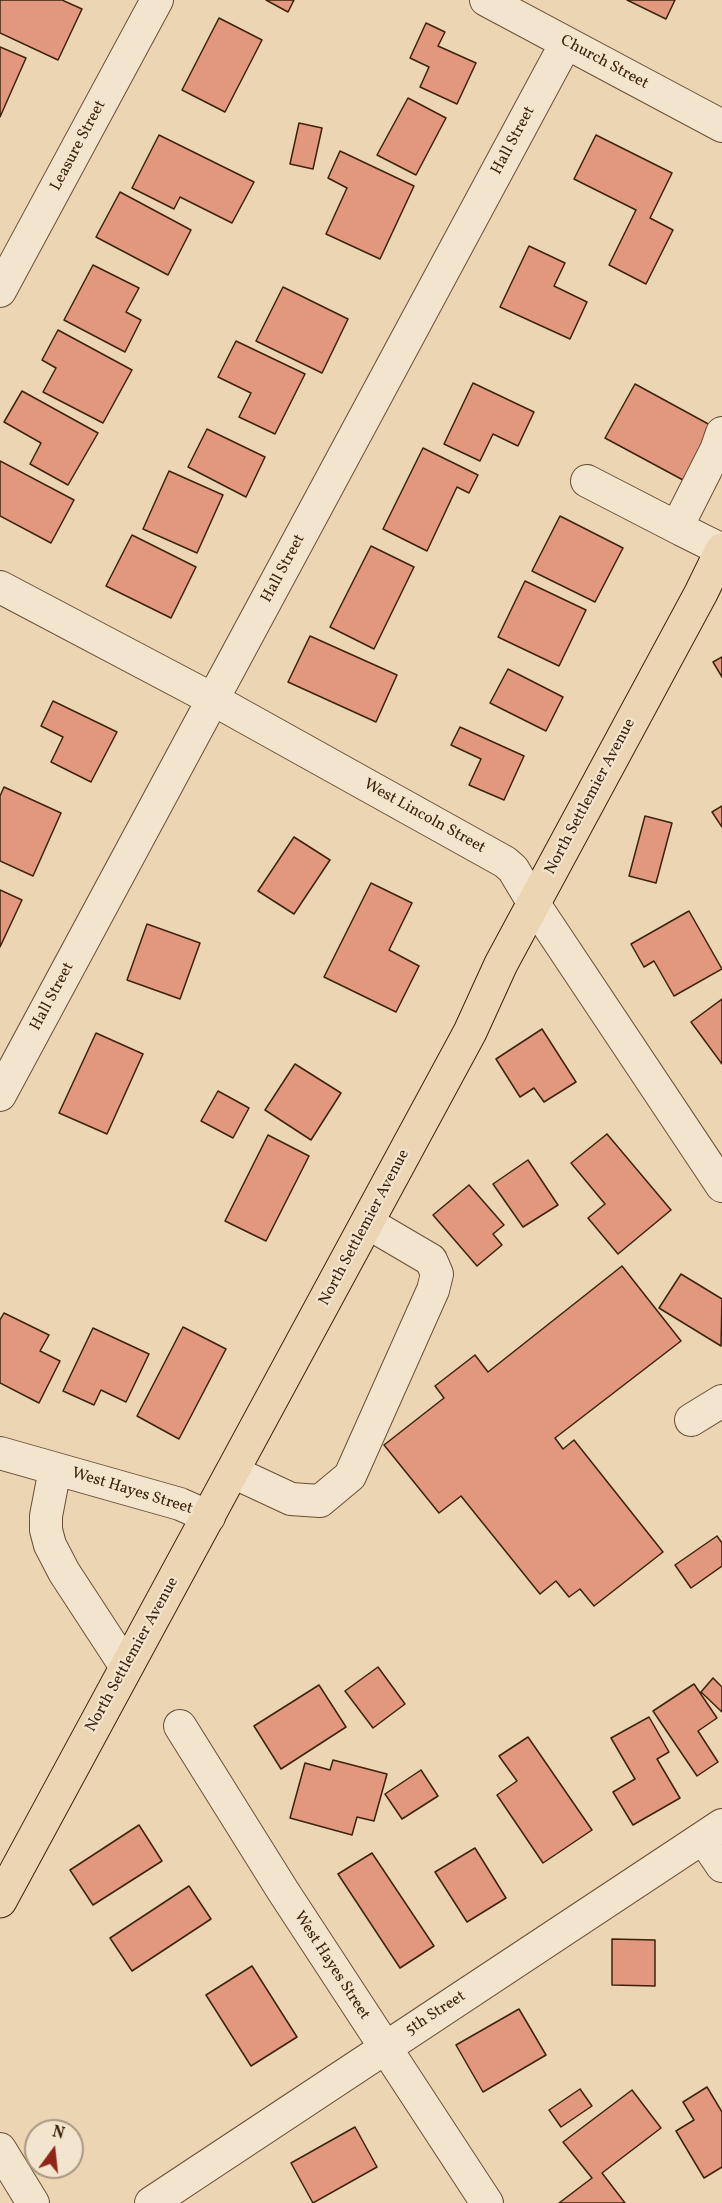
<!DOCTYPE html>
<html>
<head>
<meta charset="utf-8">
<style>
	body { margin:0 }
	#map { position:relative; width:722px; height:2203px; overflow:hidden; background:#ecd5b3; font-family:Vollkorn,serif }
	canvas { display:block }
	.north { position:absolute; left:24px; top:2119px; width:60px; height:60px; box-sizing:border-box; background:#f3e4ce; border:2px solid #aa9780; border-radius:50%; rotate:15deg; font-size:16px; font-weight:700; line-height:24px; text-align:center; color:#3d230c }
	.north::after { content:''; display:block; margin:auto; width:21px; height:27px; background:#8f2418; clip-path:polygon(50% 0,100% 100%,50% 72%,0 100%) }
</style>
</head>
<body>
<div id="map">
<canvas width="722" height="2203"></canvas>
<div class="north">N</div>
</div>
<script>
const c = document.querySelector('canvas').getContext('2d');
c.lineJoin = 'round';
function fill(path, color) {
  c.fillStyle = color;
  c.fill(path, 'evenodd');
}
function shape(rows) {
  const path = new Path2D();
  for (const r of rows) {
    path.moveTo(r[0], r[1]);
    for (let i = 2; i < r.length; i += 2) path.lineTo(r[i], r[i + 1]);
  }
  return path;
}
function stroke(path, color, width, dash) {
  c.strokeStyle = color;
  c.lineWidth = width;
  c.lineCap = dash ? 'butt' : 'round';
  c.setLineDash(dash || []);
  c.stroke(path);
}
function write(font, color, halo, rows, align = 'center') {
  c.font = font + ' Vollkorn,serif';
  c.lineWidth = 4.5;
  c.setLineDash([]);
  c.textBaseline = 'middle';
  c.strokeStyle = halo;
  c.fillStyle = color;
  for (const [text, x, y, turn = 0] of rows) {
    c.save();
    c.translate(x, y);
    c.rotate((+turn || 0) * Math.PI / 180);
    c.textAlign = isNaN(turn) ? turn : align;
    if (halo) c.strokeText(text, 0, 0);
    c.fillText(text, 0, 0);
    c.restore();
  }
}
const building = shape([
	[0,0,62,0,82,9,58,60,0,33,0,0],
	[266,0,294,0,288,12,266,0],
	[627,0,675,0,666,19,627,0],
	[219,18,262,40,225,112,182,90,219,18],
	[426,23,445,32,438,46,476,63,457,104,420,87,429,67,410,58,426,23],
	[0,47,26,58,0,117,0,47],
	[408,98,446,118,416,175,377,155,408,98],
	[299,123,322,128,313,169,290,164,299,123],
	[159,135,254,182,232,223,180,197,174,209,132,188,159,135],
	[596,135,672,173,650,218,673,230,646,284,609,265,636,210,574,179,596,135],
	[340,151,414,186,380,259,326,234,347,188,328,178,340,151],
	[120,192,191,230,168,275,96,237,120,192],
	[529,246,565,263,554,286,587,302,570,339,500,307,529,246],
	[93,265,139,288,126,312,141,320,125,352,64,320,93,265],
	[283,287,348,319,322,373,256,341,283,287],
	[58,330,132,370,103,423,43,392,56,368,42,360,58,330],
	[236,341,305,374,275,434,239,417,251,393,218,377,236,341],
	[473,383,534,412,518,446,493,434,480,461,444,444,473,383],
	[635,384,712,426,683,480,605,438,635,384],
	[22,391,98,433,68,485,30,464,41,443,4,422,22,391],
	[207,429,265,457,246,497,188,467,207,429],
	[423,448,478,475,469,493,457,487,427,551,383,529,423,448],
	[0,461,74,500,51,543,0,516,0,461],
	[169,471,223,495,197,553,143,529,169,471],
	[560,516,623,548,595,602,532,571,560,516],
	[132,535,196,567,171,618,106,586,132,535],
	[371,546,414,567,374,649,330,627,371,546],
	[525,581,586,610,559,666,498,637,525,581],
	[310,636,397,675,376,722,288,682,310,636],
	[722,657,722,677,713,662,722,657],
	[508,669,563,697,546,731,490,703,508,669],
	[53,701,117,732,91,782,51,762,63,737,41,726,53,701],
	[460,727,524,756,504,800,469,785,481,759,451,745,460,727],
	[4,787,61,813,33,876,0,861,0,796,4,787],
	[722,806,722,827,712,812,722,806],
	[645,816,672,823,656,883,629,876,645,816],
	[294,837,330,860,294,914,258,891,294,837],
	[371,883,412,903,389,950,419,966,396,1012,324,977,371,883],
	[0,890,22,900,0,947,0,890],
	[689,911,722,969,674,996,654,961,644,967,631,944,689,911],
	[147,924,200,943,180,999,127,980,147,924],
	[722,999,722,1064,691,1022,722,999],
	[542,1029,576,1082,544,1102,534,1088,520,1097,496,1059,542,1029],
	[96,1033,143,1054,107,1134,59,1113,96,1033],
	[295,1064,341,1093,311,1140,265,1110,295,1064],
	[218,1091,249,1108,233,1138,201,1121,218,1091],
	[607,1134,671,1210,618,1254,588,1218,605,1204,571,1163,607,1134],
	[268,1135,309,1156,266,1241,225,1221,268,1135],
	[528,1160,558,1205,523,1227,493,1184,528,1160],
	[469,1185,504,1225,493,1234,502,1245,477,1266,433,1215,469,1185],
	[622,1266,681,1341,555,1438,563,1449,574,1440,663,1552,594,1606,580,1589,569,1597,556,1581,540,1594,461,1496,439,1513,384,1445,444,1398,435,1386,475,1355,488,1372,622,1266],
	[681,1274,722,1299,721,1346,659,1308,681,1274],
	[4,1313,49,1335,40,1351,60,1361,39,1403,0,1383,0,1320,4,1313],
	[183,1327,226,1349,179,1439,137,1416,183,1327],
	[93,1328,149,1354,126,1402,101,1390,94,1405,63,1391,93,1328],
	[717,1536,722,1543,722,1566,691,1588,675,1565,717,1536],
	[378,1667,405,1704,373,1728,345,1691,378,1667],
	[713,1678,722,1687,722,1712,701,1692,713,1678],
	[694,1684,717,1718,698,1731,718,1762,697,1776,653,1711,694,1684],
	[319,1685,346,1727,281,1769,254,1726,319,1685],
	[649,1717,669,1752,657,1759,680,1798,633,1825,613,1792,635,1779,611,1738,649,1717],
	[528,1737,592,1830,543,1863,497,1795,517,1781,499,1756,528,1737],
	[333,1760,387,1774,374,1821,357,1817,352,1835,290,1818,305,1763,330,1770,333,1760],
	[421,1770,438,1796,402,1819,385,1794,421,1770],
	[139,1825,162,1861,93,1905,70,1870,139,1825],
	[475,1848,506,1898,467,1922,435,1872,475,1848],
	[372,1853,434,1946,400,1968,338,1874,372,1853],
	[189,1886,211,1919,132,1971,110,1938,189,1886],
	[612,1939,655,1940,655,1986,612,1985,612,1939],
	[252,1966,297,2037,251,2066,206,1995,252,1966],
	[519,2009,546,2055,483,2092,456,2045,519,2009],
	[707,2087,722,2112,722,2167,704,2178,676,2131,694,2120,683,2102,707,2087],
	[580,2089,592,2106,561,2127,549,2110,580,2089],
	[632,2090,661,2128,602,2173,625,2203,559,2203,592,2178,563,2142,632,2090],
	[355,2127,377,2167,313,2203,291,2163,355,2127]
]);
fill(building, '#e2987e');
stroke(building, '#3d230c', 1.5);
const minor = shape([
	[486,0,722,126],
	[0,291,157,0],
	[722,433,716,450,680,521,682,530,722,550],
	[587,481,682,530],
	[0,587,214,700,505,862,513,869,534,904,722,1186],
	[0,1095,566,43],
	[691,1420,722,1401],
	[0,1453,180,1504,209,1517],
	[55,1469,46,1516,46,1530,50,1545,64,1572,126,1667],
	[233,1472,291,1499,320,1501,350,1476,433,1290,437,1274,431,1260,368,1223],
	[180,1726,283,1891,487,2203],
	[703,1838,722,1866],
	[0,2149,33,2203],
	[151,2203,722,1825]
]);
const major = shape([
	[0,1901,470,1032,501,964,701,593,722,550]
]);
stroke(minor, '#695036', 34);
stroke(major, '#3d230c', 35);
stroke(minor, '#f3e4ce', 32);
stroke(major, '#ecd5b3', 33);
write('16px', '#3d230c', '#f3e4ce', [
	["Church Street",604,63,28],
	["Hall Street",514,141,-62],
	["Leasure Street",79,146,-62],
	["Hall Street",284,569,-62],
	["North Settlemier Avenue",591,797,-62],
	["West Lincoln Street",424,817,29],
	["Hall Street",53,997,-62],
	["North Settlemier Avenue",365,1228,-62],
	["West Hayes Street",132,1492,17],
	["North Settlemier Avenue",133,1655,-61],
	["West Hayes Street",331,1966,57],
	["5th Street",436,2014,-33]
]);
</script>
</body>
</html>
